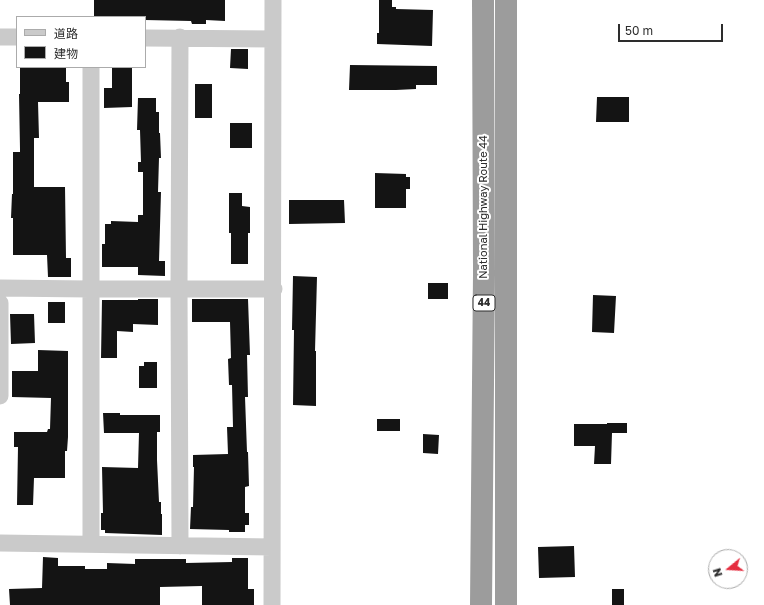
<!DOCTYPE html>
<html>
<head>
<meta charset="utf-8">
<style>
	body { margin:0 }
	#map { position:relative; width:764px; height:605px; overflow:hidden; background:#fff; font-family:"Golos Text","Noto Sans JP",sans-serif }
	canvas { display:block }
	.legend { position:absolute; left:16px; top:16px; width:130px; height:52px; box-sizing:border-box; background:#fff; border:1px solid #ababab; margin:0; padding:5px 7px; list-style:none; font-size:12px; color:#2d2d2d }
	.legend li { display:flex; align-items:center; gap:8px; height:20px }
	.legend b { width:20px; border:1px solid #ababab }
	.north { position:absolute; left:708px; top:549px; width:40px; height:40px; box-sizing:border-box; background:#fff; border:1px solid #ababab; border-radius:50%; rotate:252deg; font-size:11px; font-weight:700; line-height:16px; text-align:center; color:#2d2d2d }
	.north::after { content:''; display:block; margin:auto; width:14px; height:18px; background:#e52d3f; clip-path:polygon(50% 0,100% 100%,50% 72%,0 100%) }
	.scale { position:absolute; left:618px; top:24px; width:105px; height:18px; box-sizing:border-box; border:2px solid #2d2d2d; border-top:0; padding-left:5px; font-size:12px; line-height:14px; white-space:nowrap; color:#2d2d2d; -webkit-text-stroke:3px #fff; paint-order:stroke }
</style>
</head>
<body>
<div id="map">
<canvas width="764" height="605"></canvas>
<ul class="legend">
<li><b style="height:5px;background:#cacaca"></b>道路</li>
<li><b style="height:11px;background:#141414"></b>建物</li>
</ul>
<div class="north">N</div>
<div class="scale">50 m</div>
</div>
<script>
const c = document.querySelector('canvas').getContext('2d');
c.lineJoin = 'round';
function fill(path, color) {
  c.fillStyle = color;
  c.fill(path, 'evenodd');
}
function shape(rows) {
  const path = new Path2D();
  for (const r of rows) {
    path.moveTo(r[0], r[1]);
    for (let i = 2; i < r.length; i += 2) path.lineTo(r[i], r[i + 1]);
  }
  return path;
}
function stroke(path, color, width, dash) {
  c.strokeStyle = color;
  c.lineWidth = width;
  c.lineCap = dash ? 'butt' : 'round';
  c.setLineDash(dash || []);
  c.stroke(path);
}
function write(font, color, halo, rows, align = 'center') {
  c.font = font + ' "Golos Text",sans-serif';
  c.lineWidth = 4;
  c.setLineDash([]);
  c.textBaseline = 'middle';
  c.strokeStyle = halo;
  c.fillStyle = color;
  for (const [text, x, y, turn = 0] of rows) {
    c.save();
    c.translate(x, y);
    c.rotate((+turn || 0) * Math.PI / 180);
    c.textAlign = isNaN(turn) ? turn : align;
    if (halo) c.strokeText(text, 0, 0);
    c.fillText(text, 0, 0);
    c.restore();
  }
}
fill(shape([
	[94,0,225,0,225,21,206,20,206,24,192,24,191,21,145,20,145,17,94,17],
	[379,0,392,0,392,7,396,7,396,9,433,10,432,46,377,44,377,33,379,33],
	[231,49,248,49,248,69,230,68],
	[350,65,437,66,437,85,416,85,416,89,396,90,349,90],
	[66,67,66,82,69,82,69,102,38,102,39,138,34,138,34,187,65,187,66,258,71,258,71,277,48,277,47,255,13,255,13,218,11,218,12,194,13,194,13,152,20,152,20,149,19,94,20,94,20,68],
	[112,67,132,67,132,107,104,108,104,88,112,88],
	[195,84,212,84,212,118,195,118],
	[597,97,629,97,629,122,596,122],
	[138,98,156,98,156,112,159,112,159,133,160,133,161,158,159,158,158,192,161,192,159,261,165,261,165,276,138,275,138,267,102,267,102,244,105,244,105,224,111,224,111,221,138,222,138,215,143,215,143,172,138,172,138,162,141,162,140,130,137,130],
	[230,123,252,123,252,148,230,148],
	[375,173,406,174,406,177,410,177,410,189,406,189,406,208,375,208],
	[229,193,242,193,242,206,250,207,250,233,248,233,248,264,231,264,231,233,229,233],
	[289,200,344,200,345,223,289,224],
	[293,276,317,277,315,351,316,351,316,406,293,405,294,330,292,330],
	[428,283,448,283,448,299,428,299],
	[593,295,616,296,614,333,592,332],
	[138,299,158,299,158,325,133,324,133,332,117,331,117,358,101,358,102,300,138,300],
	[192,299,248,299,250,355,247,355,248,397,245,397,247,452,248,452,249,486,245,487,245,513,249,513,249,525,245,525,245,532,229,532,229,530,190,529,191,507,193,507,194,467,193,467,193,455,228,454,227,427,233,427,232,385,229,385,228,359,231,358,230,322,192,322],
	[48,302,65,302,65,323,48,323],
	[10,314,34,314,35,343,11,344],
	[38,350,68,351,68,437,67,451,65,451,65,478,34,478,33,505,17,505,18,447,14,447,14,432,47,432,48,429,50,429,51,398,12,397,12,371,38,371],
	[144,362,157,362,157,388,139,388,139,366,144,366],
	[103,413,120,413,120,415,160,415,160,432,157,432,157,460,159,502,161,502,161,514,162,514,162,535,105,533,105,530,101,530,101,513,103,513,102,467,138,468,139,433,104,433],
	[377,419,400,419,400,431,377,431],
	[607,423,627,423,627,433,612,433,611,464,594,464,595,446,574,446,574,424,607,424],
	[423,434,439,435,438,454,423,453],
	[574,546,575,577,539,578,538,547],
	[43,557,58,558,58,566,85,566,85,569,107,569,107,563,135,564,135,559,186,559,186,563,232,562,232,558,248,558,248,589,254,589,254,605,202,605,202,586,160,587,160,605,10,605,9,589,42,588],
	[612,589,624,589,624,605,612,605]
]), '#141414');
stroke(shape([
	[0,37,17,37],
	[145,38,273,39],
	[91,67,91,544],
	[0,288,90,289,274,289],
	[0,303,0,396],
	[0,543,272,547],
	[180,546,179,288,180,37],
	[272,605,273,0]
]), '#cacaca', 17);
stroke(shape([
	[481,605,484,273,483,0],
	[506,605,506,0]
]), '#9c9c9c', 22);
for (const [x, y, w] of [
	[484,303,22]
]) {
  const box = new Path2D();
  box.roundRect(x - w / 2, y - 8, w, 16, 3);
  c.fillStyle = '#fff';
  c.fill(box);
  stroke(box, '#2d2d2d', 1);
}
write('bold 10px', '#2d2d2d', null, [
	["44",484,303]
]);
write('11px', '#2d2d2d', '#fff', [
	["National Highway Route 44",484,207,-90]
]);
</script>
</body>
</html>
